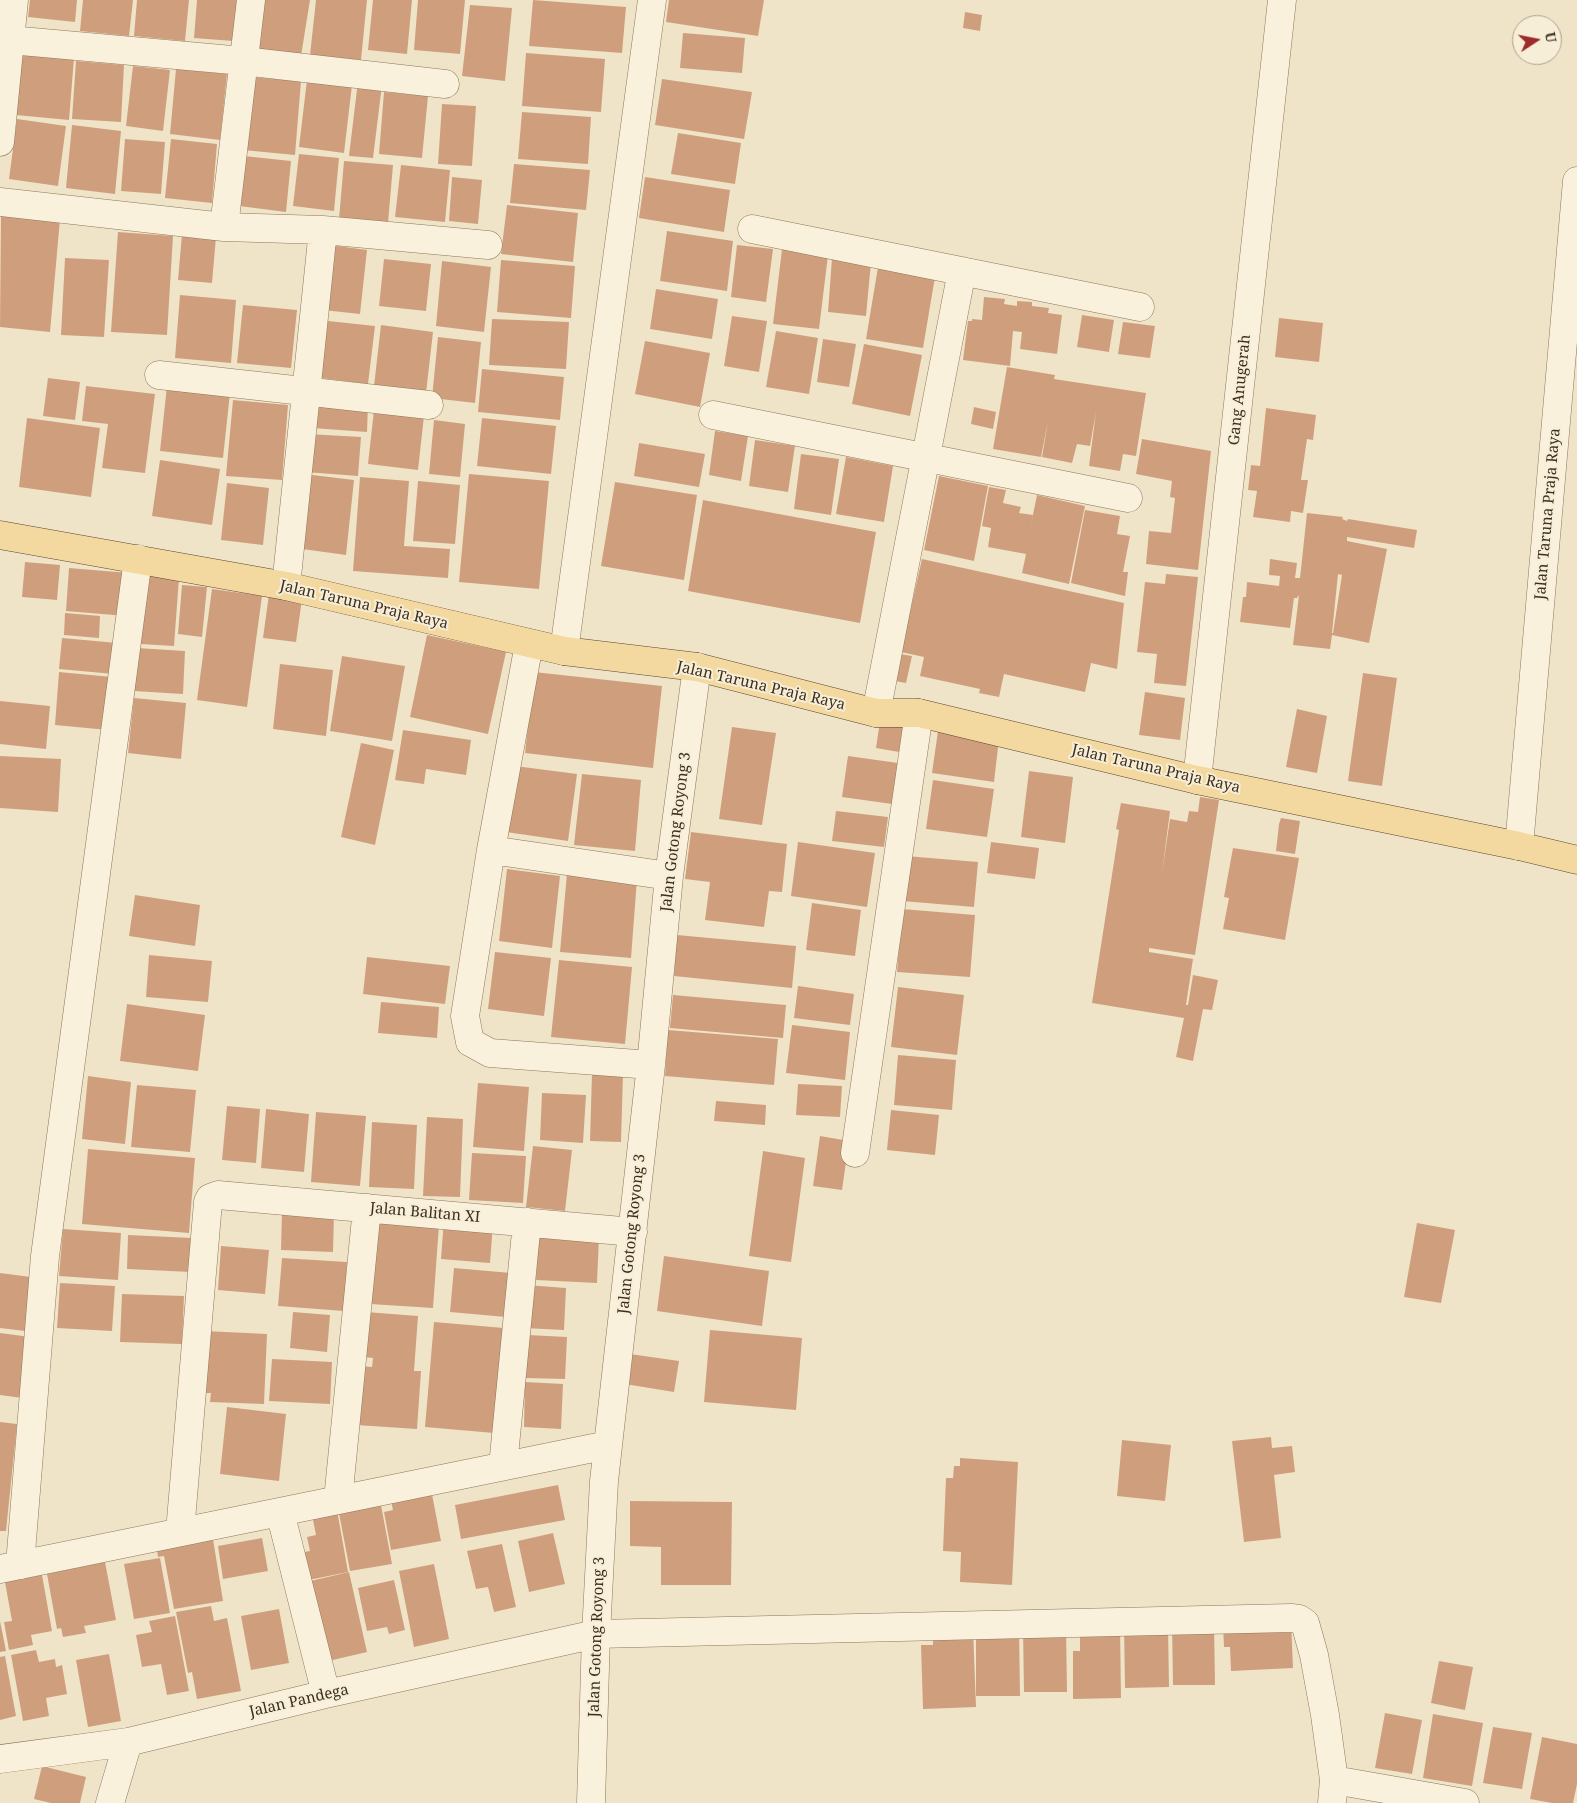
<!DOCTYPE html>
<html>
<head>
<meta charset="utf-8">
<style>
	body { margin:0 }
	#map { position:relative; width:1577px; height:1803px; overflow:hidden; background:#f0e4c8; font-family:"Noto Serif",serif }
	canvas { display:block }
	.north { position:absolute; left:1512px; top:15px; width:50px; height:50px; box-sizing:border-box; background:#f7eed8; border:1px solid #ada18e; border-radius:50%; rotate:79deg; font-size:14px; font-weight:700; line-height:20px; text-align:center; color:#3d2e20 }
	.north::after { content:''; display:block; margin:auto; width:18px; height:22px; background:#9e2a2b; clip-path:polygon(50% 0,100% 100%,50% 72%,0 100%) }
</style>
</head>
<body>
<div id="map">
<canvas width="1577" height="1803"></canvas>
<div class="north">U</div>
</div>
<script>
const c = document.querySelector('canvas').getContext('2d');
c.lineJoin = 'round';
function fill(path, color) {
  c.fillStyle = color;
  c.fill(path, 'evenodd');
}
function shape(rows) {
  const path = new Path2D();
  for (const r of rows) {
    path.moveTo(r[0], r[1]);
    for (let i = 2; i < r.length; i += 2) path.lineTo(r[i], r[i + 1]);
  }
  return path;
}
function stroke(path, color, width, dash) {
  c.strokeStyle = color;
  c.lineWidth = width;
  c.lineCap = dash ? 'butt' : 'round';
  c.setLineDash(dash || []);
  c.stroke(path);
}
function write(font, color, halo, rows, align = 'center') {
  c.font = font + ' "Noto Serif",serif';
  c.lineWidth = 4;
  c.setLineDash([]);
  c.textBaseline = 'middle';
  c.strokeStyle = halo;
  c.fillStyle = color;
  for (const [text, x, y, turn = 0] of rows) {
    c.save();
    c.translate(x, y);
    c.rotate((+turn || 0) * Math.PI / 180);
    c.textAlign = isNaN(turn) ? turn : align;
    if (halo) c.strokeText(text, 0, 0);
    c.fillText(text, 0, 0);
    c.restore();
  }
}
fill(shape([
	[30,0,77,0,75,22,28,17],
	[83,0,133,0,129,36,80,31],
	[137,0,189,0,185,41,134,36],
	[197,0,237,0,233,41,194,38],
	[262,0,310,0,301,56,254,48],
	[316,0,367,0,361,60,310,55],
	[373,0,412,0,407,54,368,50],
	[418,0,465,0,460,54,414,50],
	[533,0,626,7,622,53,529,46],
	[669,0,764,0,758,36,666,22],
	[470,5,512,8,505,81,462,76],
	[965,12,982,15,980,31,963,28],
	[683,33,745,38,742,73,680,68],
	[526,53,605,59,601,112,522,106],
	[21,54,74,58,69,120,16,115],
	[76,61,124,65,121,122,72,119],
	[133,66,170,70,163,131,126,126],
	[176,69,227,74,220,140,170,134],
	[249,77,301,81,295,155,243,150],
	[662,79,752,92,744,139,655,125],
	[307,80,352,85,344,153,299,147],
	[358,81,382,85,373,158,349,156],
	[384,92,428,96,422,158,379,154],
	[442,104,476,106,472,166,438,164],
	[522,112,591,117,588,164,518,159],
	[17,119,66,126,58,186,9,179],
	[72,125,121,131,115,194,66,188],
	[678,133,741,143,735,184,671,174],
	[125,139,165,142,161,194,121,191],
	[171,139,217,144,212,203,165,198],
	[299,154,339,158,334,211,293,206],
	[244,156,291,161,286,212,239,206],
	[344,161,393,165,388,223,339,219],
	[514,164,590,170,586,210,510,203],
	[401,165,450,170,445,222,395,217],
	[452,177,482,180,478,224,449,221],
	[645,177,730,190,724,232,639,218],
	[507,205,578,213,573,262,501,254],
	[1,214,60,219,50,332,0,327],
	[667,231,733,241,727,291,660,281],
	[118,232,173,236,167,335,111,332],
	[182,234,216,237,212,283,178,280],
	[783,241,829,247,819,329,773,324],
	[330,245,367,250,360,314,323,310],
	[737,245,773,249,766,302,731,297],
	[65,258,109,260,104,337,61,335],
	[832,258,871,262,866,316,828,312],
	[384,259,431,264,426,311,379,306],
	[501,260,575,266,571,318,497,312],
	[442,261,491,267,484,332,436,326],
	[879,261,936,271,923,348,866,339],
	[656,289,718,299,712,339,650,329],
	[180,295,236,300,231,363,175,358],
	[984,297,1005,299,1004,304,1017,306,1017,301,1032,302,1032,306,1049,308,1048,313,1062,315,1057,354,1020,349,1022,332,1013,331,1010,366,963,360,968,321,972,321,972,319,982,320],
	[243,305,297,310,291,368,237,363],
	[1082,315,1114,320,1109,352,1077,347],
	[732,316,767,321,759,372,724,366],
	[1279,318,1323,323,1319,362,1275,357],
	[492,319,569,322,566,369,489,365],
	[319,320,375,326,368,384,313,377],
	[1123,322,1155,326,1150,358,1118,354],
	[381,325,433,332,426,393,374,386],
	[776,331,818,338,809,394,766,387],
	[438,337,481,342,475,403,432,398],
	[823,339,856,344,849,387,817,382],
	[645,341,710,353,700,407,635,394],
	[864,344,922,355,910,416,852,404],
	[1007,367,1055,375,1054,379,1146,393,1136,456,1123,454,1120,471,1089,466,1096,412,1090,446,1077,444,1072,463,1042,457,1048,421,1041,457,993,449],
	[482,369,564,377,560,420,478,412],
	[48,378,80,382,75,420,43,416],
	[86,386,155,394,145,473,102,468,108,424,82,421],
	[167,386,230,393,223,458,160,451],
	[233,400,288,405,282,480,226,476],
	[313,401,368,404,367,432,312,428],
	[974,407,996,412,993,429,971,424],
	[1266,408,1316,415,1313,440,1307,439,1301,480,1308,480,1303,513,1291,511,1290,522,1253,517,1257,491,1248,490,1251,465,1260,466],
	[374,410,424,416,418,470,368,464],
	[27,418,100,428,91,497,19,487],
	[482,418,556,426,551,474,477,466],
	[434,420,465,424,460,477,429,474],
	[715,431,748,436,741,481,709,475],
	[308,434,361,437,358,476,305,472],
	[1142,439,1211,451,1198,570,1146,564,1149,531,1171,533,1175,498,1170,497,1172,481,1136,474],
	[755,440,795,446,788,492,749,486],
	[639,443,705,454,699,487,634,476],
	[801,454,839,459,831,515,794,509],
	[846,457,893,466,884,522,836,514],
	[160,460,220,469,212,525,152,516],
	[304,474,354,480,346,555,295,548],
	[469,474,549,481,539,589,459,582],
	[939,476,988,486,974,561,924,550],
	[360,477,409,481,404,546,450,549,448,578,353,571],
	[418,481,460,485,455,544,413,541],
	[615,482,697,495,684,580,601,566],
	[227,483,269,488,263,545,221,540],
	[989,487,1006,490,1003,503,1021,507,1019,513,1033,515,1030,529,1037,495,1085,506,1069,584,1022,573,1026,554,988,547,991,528,982,526],
	[703,500,876,532,860,623,688,591],
	[1085,510,1120,516,1117,534,1130,536,1123,572,1128,572,1125,596,1071,583],
	[1307,513,1343,517,1342,519,1347,521,1348,519,1417,530,1414,548,1347,537,1347,541,1387,549,1369,643,1332,635,1330,649,1293,645,1299,595,1297,598,1294,598,1290,628,1240,622,1243,597,1246,597,1247,582,1279,586,1280,576,1269,575,1270,559,1297,563,1295,578,1300,578],
	[1338,574,1342,575,1333,633,1332,633],
	[922,559,1124,603,1117,669,1091,663,1085,692,1004,674,999,697,979,693,980,689,920,676,924,657,901,652],
	[25,562,60,565,57,600,22,597],
	[69,568,129,573,126,616,66,611],
	[1166,574,1198,577,1186,686,1154,683,1157,654,1137,652,1145,582,1165,584],
	[146,575,179,578,174,646,140,644],
	[182,585,207,587,202,637,178,634],
	[212,589,262,596,247,707,197,700],
	[269,594,302,599,296,642,263,638],
	[65,613,100,616,99,638,64,635],
	[427,635,506,652,488,734,410,717],
	[62,638,117,643,114,674,59,669],
	[137,648,185,651,183,694,134,691],
	[900,654,912,656,906,683,895,681],
	[342,656,405,666,392,741,330,731],
	[280,664,333,670,326,736,273,729],
	[59,672,112,677,108,730,55,725],
	[534,672,662,686,653,768,525,753],
	[1363,673,1397,678,1382,786,1348,781],
	[1145,692,1185,698,1180,740,1139,735],
	[134,698,186,703,181,759,128,753],
	[0,701,50,706,46,749,0,744],
	[1297,709,1327,716,1317,773,1286,767],
	[880,721,909,725,905,753,876,748],
	[732,727,776,733,762,825,719,819],
	[403,730,471,740,466,775,426,769,424,784,395,780],
	[938,731,999,739,994,782,932,773],
	[361,743,394,750,375,845,341,837],
	[0,756,61,759,58,812,0,808],
	[848,756,898,763,892,804,842,797],
	[515,766,577,774,568,841,506,832],
	[1029,771,1073,777,1065,843,1021,837],
	[582,774,641,780,635,851,574,845],
	[933,780,994,789,987,837,926,829],
	[1200,797,1219,800,1195,955,1149,948,1149,952,1193,959,1186,1005,1188,1005,1193,975,1218,980,1212,1010,1203,1009,1193,1061,1176,1057,1184,1018,1092,1003,1119,830,1116,829,1121,803,1170,811,1162,873,1170,819,1187,822,1189,811,1198,812],
	[836,811,888,817,884,847,832,841],
	[1281,818,1300,821,1295,854,1276,851,1279,824],
	[691,832,787,844,782,892,769,891,764,927,705,920,710,882,685,879],
	[798,842,875,853,867,907,791,896],
	[991,842,1039,848,1035,879,987,873],
	[1233,848,1299,858,1285,940,1223,929,1229,898,1224,897],
	[906,856,978,862,974,907,902,901],
	[507,869,560,876,552,948,499,941],
	[567,873,637,879,631,958,560,952],
	[135,895,200,905,195,946,129,936],
	[812,903,861,910,855,956,806,950],
	[902,909,975,915,970,977,897,972],
	[677,935,796,946,792,988,674,976],
	[495,952,551,958,544,1016,488,1009],
	[149,955,212,961,208,1002,146,997],
	[367,957,450,966,445,1004,363,994],
	[559,960,632,967,625,1044,551,1037],
	[798,986,854,994,850,1025,794,1018],
	[898,987,964,995,957,1055,891,1047],
	[673,995,786,1005,783,1038,670,1028],
	[381,1002,439,1007,437,1038,378,1033],
	[127,1004,205,1015,198,1071,120,1061],
	[792,1025,850,1032,845,1080,786,1073],
	[668,1030,778,1039,774,1085,665,1076],
	[898,1055,956,1060,952,1110,894,1105],
	[592,1073,623,1074,621,1142,590,1141],
	[88,1076,131,1082,125,1144,82,1139],
	[478,1083,529,1087,524,1151,473,1147],
	[798,1084,842,1086,840,1117,796,1115],
	[137,1085,196,1090,190,1152,131,1147],
	[542,1093,586,1095,583,1143,540,1140],
	[716,1101,766,1105,765,1125,714,1121],
	[227,1106,260,1109,256,1163,222,1160],
	[266,1109,309,1114,304,1172,261,1168],
	[891,1110,939,1115,935,1155,887,1150],
	[316,1112,366,1116,360,1186,311,1182],
	[427,1117,463,1119,460,1197,423,1196],
	[372,1122,417,1125,414,1189,369,1187],
	[820,1136,849,1141,842,1190,813,1186],
	[533,1146,572,1150,565,1211,526,1207],
	[88,1149,195,1158,189,1233,82,1224],
	[763,1151,805,1158,791,1262,749,1256],
	[472,1153,526,1156,523,1203,469,1200],
	[282,1211,334,1213,333,1252,281,1250],
	[444,1219,493,1223,490,1263,441,1259],
	[376,1220,439,1225,433,1308,370,1304],
	[1417,1223,1455,1230,1441,1303,1404,1297],
	[63,1229,121,1233,118,1280,59,1276],
	[538,1233,599,1237,597,1283,536,1280],
	[128,1235,192,1238,191,1272,127,1269],
	[221,1246,269,1250,265,1294,218,1290],
	[664,1256,769,1271,762,1326,657,1311],
	[282,1258,347,1262,344,1311,278,1306],
	[454,1268,511,1273,506,1317,450,1312],
	[0,1273,31,1277,25,1331,0,1328],
	[60,1283,115,1286,112,1331,57,1328],
	[526,1285,566,1288,564,1330,523,1328],
	[122,1294,184,1296,182,1344,120,1342],
	[293,1312,330,1315,327,1352,290,1348],
	[366,1312,418,1316,414,1371,421,1371,417,1429,356,1425,360,1366,372,1367,373,1358,363,1357],
	[434,1322,504,1328,494,1433,425,1427],
	[710,1330,802,1338,796,1410,704,1402],
	[205,1331,267,1334,264,1404,210,1402,211,1393,202,1393],
	[0,1333,31,1337,22,1398,0,1395],
	[528,1335,567,1337,565,1379,526,1378],
	[630,1354,679,1361,674,1392,625,1384],
	[272,1359,332,1362,330,1404,269,1401],
	[525,1382,563,1384,561,1429,524,1427],
	[227,1407,286,1414,279,1481,220,1474],
	[0,1422,17,1424,6,1531,0,1531],
	[1271,1437,1272,1448,1292,1446,1295,1472,1274,1475,1281,1538,1244,1542,1232,1441],
	[1122,1440,1171,1445,1165,1501,1117,1496],
	[960,1458,1018,1462,1012,1585,960,1582,961,1552,943,1551,946,1478,953,1478,954,1466,960,1466],
	[558,1485,565,1520,461,1539,455,1505],
	[431,1489,441,1541,391,1550,384,1512,393,1510,390,1497],
	[630,1501,732,1502,731,1585,661,1585,661,1547,630,1546],
	[381,1505,392,1564,350,1571,339,1513],
	[337,1510,348,1572,299,1582,293,1554,310,1551,307,1537,316,1535,312,1515],
	[212,1533,223,1601,174,1609,164,1556,158,1557,156,1543],
	[553,1533,565,1584,529,1592,518,1541],
	[262,1538,268,1571,223,1579,218,1546],
	[502,1544,516,1607,494,1612,488,1587,476,1589,467,1551],
	[160,1558,170,1613,134,1619,124,1564],
	[105,1562,116,1620,84,1626,86,1633,63,1637,61,1628,57,1629,47,1574],
	[434,1564,449,1639,414,1647,399,1571],
	[349,1572,367,1652,320,1663,302,1583],
	[42,1575,52,1631,31,1635,33,1645,9,1650,4,1622,12,1621,5,1582],
	[394,1580,405,1630,389,1634,387,1627,367,1631,358,1588],
	[211,1606,214,1621,227,1618,241,1691,197,1699,192,1672,188,1673,176,1612],
	[279,1609,289,1663,251,1670,241,1616],
	[175,1616,189,1691,167,1695,161,1664,142,1667,136,1635,152,1632,149,1621],
	[0,1621,6,1651,0,1652],
	[1291,1622,1293,1668,1231,1671,1230,1647,1224,1647,1223,1625],
	[1172,1623,1214,1623,1215,1685,1173,1685],
	[1080,1625,1120,1625,1121,1698,1073,1699,1073,1651,1080,1651],
	[1124,1625,1168,1625,1169,1687,1125,1688],
	[1023,1627,1066,1627,1067,1692,1024,1692],
	[976,1628,1019,1628,1020,1696,976,1696],
	[973,1629,976,1707,923,1709,921,1645,933,1645,933,1636],
	[36,1650,39,1662,55,1659,56,1667,62,1665,67,1694,46,1698,49,1716,23,1721,11,1655],
	[109,1654,121,1721,88,1727,76,1660],
	[5,1656,16,1716,0,1720,0,1657],
	[1439,1661,1473,1667,1465,1710,1431,1703],
	[1385,1713,1422,1720,1412,1774,1375,1768],
	[1433,1714,1483,1723,1472,1786,1423,1778],
	[1493,1727,1532,1733,1522,1789,1483,1783],
	[1542,1737,1577,1744,1577,1784,1573,1803,1552,1803,1530,1799],
	[42,1766,86,1777,80,1803,51,1803,34,1799]
]), '#cf9f7d');
const minor = shape([
	[10,40,243,61,445,84],
	[0,142,14,0],
	[0,202,224,227,323,230,488,245],
	[224,227,251,0],
	[752,229,1140,307],
	[159,375,429,405],
	[713,415,1128,498],
	[286,586,323,230],
	[529,644,491,850,669,876],
	[564,651,652,0],
	[876,713,962,271],
	[1197,780,1282,0],
	[1519,846,1577,181],
	[491,850,465,1016,470,1042,490,1053,651,1065],
	[855,1153,919,713],
	[503,1466,527,1222],
	[338,1500,367,1208],
	[280,1512,326,1694],
	[180,1532,208,1202,210,1198,218,1195,633,1232],
	[20,1565,45,1256,138,559],
	[0,1569,608,1445],
	[0,1759,128,1742,326,1694,596,1634,1291,1618,1299,1619,1305,1623,1314,1655,1325,1715,1334,1780],
	[110,1803,128,1742],
	[591,1803,596,1634,604,1481,651,1065,669,876,697,667],
	[1332,1803,1334,1780,1465,1803]
]);
const major = shape([
	[0,535,286,586,564,651,697,667,876,713,919,713,1197,780,1519,846,1577,860]
]);
stroke(minor, '#8d765c', 29);
stroke(major, '#5b4430', 29);
stroke(minor, '#faf1dc', 28);
stroke(major, '#f3d9a0', 28);
write('15px', '#3d2e20', '#f7eed8', [
	["Gang Anugerah",1240,390,-84],
	["Jalan Taruna Praja Raya",1548,514,-85],
	["Jalan Taruna Praja Raya",364,605,13],
	["Jalan Taruna Praja Raya",761,686,13],
	["Jalan Taruna Praja Raya",1156,769,13],
	["Jalan Gotong Royong 3",676,832,-83],
	["Jalan Balitan XI",425,1213,5],
	["Jalan Gotong Royong 3",632,1234,-84],
	["Jalan Gotong Royong 3",597,1637,-88],
	["Jalan Pandega",299,1701,-13]
]);
</script>
</body>
</html>
